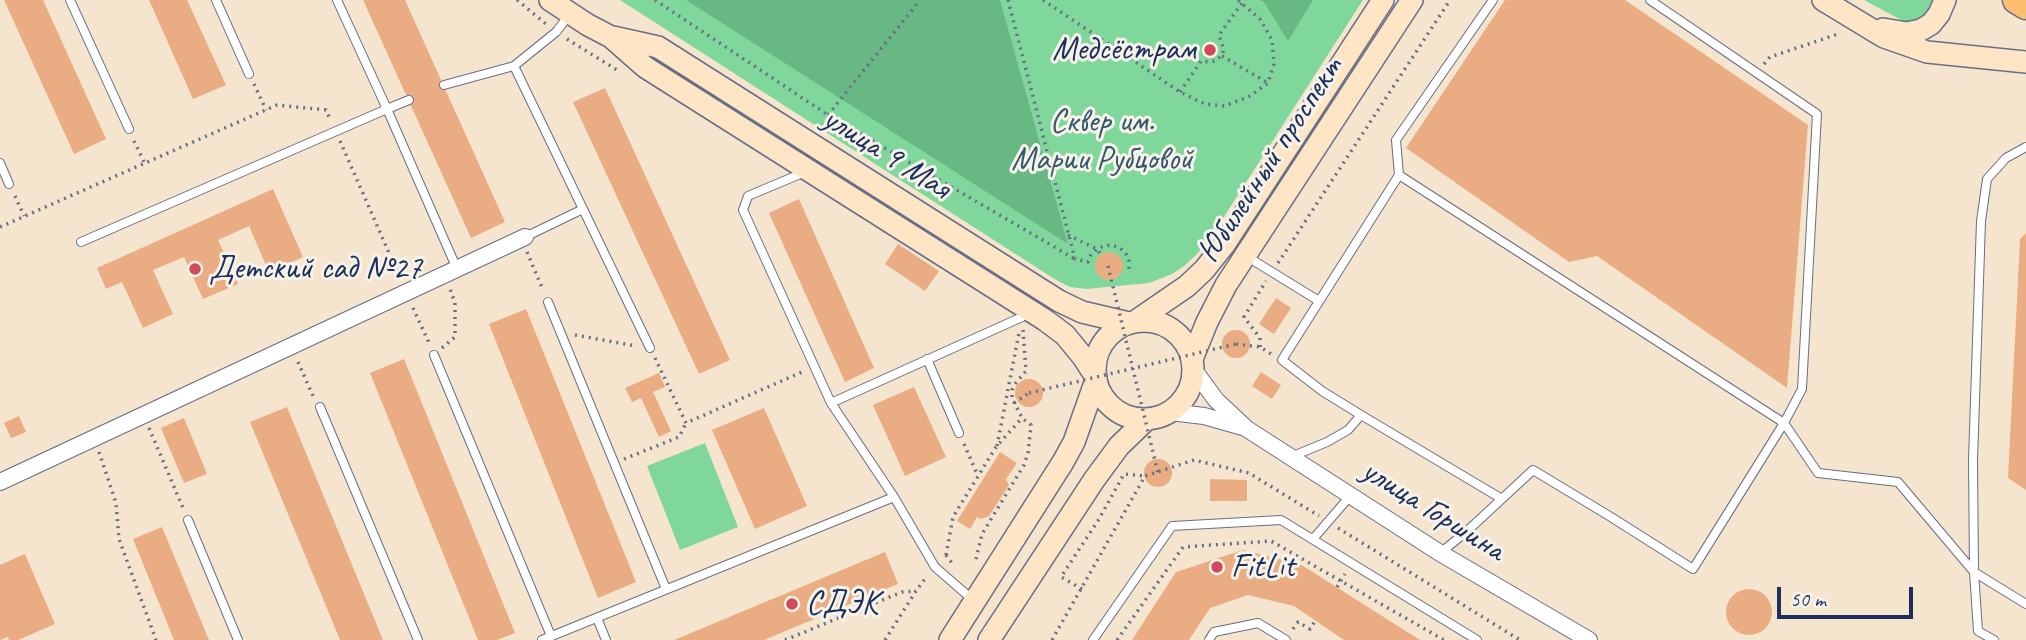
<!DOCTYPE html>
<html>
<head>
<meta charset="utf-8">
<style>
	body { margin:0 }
	#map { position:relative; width:2026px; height:640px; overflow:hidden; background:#f5e4ce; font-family:Caveat,sans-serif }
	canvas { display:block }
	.scale { position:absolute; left:1777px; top:587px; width:136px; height:32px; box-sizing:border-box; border:4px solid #1b2f5e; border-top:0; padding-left:9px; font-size:21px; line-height:24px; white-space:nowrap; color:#1b2f5e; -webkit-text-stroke:5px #f7f3e8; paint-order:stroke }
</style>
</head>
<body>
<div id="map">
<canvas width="2026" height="640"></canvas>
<div class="scale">50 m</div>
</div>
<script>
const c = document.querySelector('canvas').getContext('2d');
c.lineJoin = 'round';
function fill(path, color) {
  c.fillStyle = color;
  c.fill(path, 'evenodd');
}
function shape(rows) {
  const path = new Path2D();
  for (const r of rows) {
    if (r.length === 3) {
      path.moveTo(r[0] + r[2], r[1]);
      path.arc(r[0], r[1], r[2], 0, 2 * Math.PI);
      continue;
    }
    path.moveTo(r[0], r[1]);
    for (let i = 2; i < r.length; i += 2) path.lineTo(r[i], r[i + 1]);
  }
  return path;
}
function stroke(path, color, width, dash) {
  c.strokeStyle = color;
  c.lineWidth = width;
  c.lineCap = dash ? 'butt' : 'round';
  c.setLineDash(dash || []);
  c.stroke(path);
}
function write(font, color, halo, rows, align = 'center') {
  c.font = font + ' Caveat,sans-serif';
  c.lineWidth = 6;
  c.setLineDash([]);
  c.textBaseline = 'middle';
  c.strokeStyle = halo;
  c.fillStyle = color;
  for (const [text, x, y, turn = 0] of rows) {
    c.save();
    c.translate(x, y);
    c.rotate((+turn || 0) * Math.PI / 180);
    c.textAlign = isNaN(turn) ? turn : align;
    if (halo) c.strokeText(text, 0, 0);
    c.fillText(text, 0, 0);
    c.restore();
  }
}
fill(shape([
	[620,0,1363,0,1211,237,1197,254,1184,266,1172,274,1149,283,1086,289,1070,287,1056,280],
	[1864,0,1935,0,1928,12,1921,18,1905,22],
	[705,443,738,527,680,550,647,466]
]), '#80d79b');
fill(shape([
	[686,0,1000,0,1068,244],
	[1260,0,1313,0,1288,41,1264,2]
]), '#68b883');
fill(shape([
	[4,0,43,0,106,139,74,154],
	[149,0,187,0,226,85,193,99],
	[363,0,405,0,505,222,471,238],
	[1505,0,1625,0,1808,125,1787,388,1597,256,1569,262,1406,148],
	[605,88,730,360,699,374,573,102],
	[273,189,303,257,269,272,249,226,218,240,238,284,203,299,184,257,153,270,173,314,143,328,122,282,106,289,97,268],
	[799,199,874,368,845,382,769,213],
	[2026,233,2026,490,2008,478,2020,239],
	[898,244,939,271,925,291,885,264],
	[1109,266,14],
	[1276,298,1291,308,1274,334,1259,324],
	[526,309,636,582,598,598,489,324],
	[1236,344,14],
	[404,359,515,633,497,640,478,640,370,373],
	[1261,372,1281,385,1272,399,1252,386],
	[659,373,665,387,653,392,671,431,659,437,641,398,632,402,625,388],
	[1029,393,14],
	[914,387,946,457,905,476,873,405],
	[287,407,383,640,340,640,250,422],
	[764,408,807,506,755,529,712,430],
	[19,416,26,432,11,438,4,423],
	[184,418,207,474,184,483,161,428],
	[1000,452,1017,463,1006,479,1009,485,989,516,981,519,977,517,970,529,957,521],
	[1158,473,14],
	[1210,479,1247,480,1247,501,1210,501],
	[162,527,209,640,174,640,133,539],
	[1243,550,1300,564,1420,640,1344,640,1294,606,1248,595,1210,608,1189,640,1132,640,1176,572],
	[885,552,898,584,764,640,674,640],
	[25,554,55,624,18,640,9,640,8,637,0,640,0,565],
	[1749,612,23]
]), '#eaad83');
const service = shape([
	[70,0,129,129],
	[216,0,249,74],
	[1650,0,1817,114,1802,389,1784,423,1818,473,1898,482,1974,572,2026,604],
	[514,66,650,348],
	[444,85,514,66,556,32,570,14],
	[409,100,387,109,457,269],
	[0,163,9,184],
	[805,172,748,196,743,210,831,403,894,497,935,567,973,600],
	[1399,175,1784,423,1693,569,1611,517,1533,470,1465,533,1440,553],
	[525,237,583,209],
	[81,242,387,109,337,0],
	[1246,256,1319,301],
	[548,302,666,589],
	[434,355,551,636],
	[927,359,959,433],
	[831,403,1022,317],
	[320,407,418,640],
	[1361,415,1502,499],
	[1293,456,1327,442,1348,430,1361,415,1322,391,1282,360,1399,175,1396,140,1493,0],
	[188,520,238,640],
	[1313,539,1351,495],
	[597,618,606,640],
	[542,640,894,497],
	[1093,640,1172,526,1281,520,1477,640],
	[1209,640,1214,632,1258,623,1286,640],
	[1994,640,1978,631,1974,572,1973,460,1981,221,1987,179,2006,158,2026,147]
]);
const minor = shape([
	[1194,370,1216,400,1247,429,1440,553,1589,640],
	[1170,412,1204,416,1243,427],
	[0,482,525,237]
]);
const secondary = shape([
	[550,0,588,25,611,37,645,67,1045,320,1065,335,1083,357,1096,377],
	[1823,0,1884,37,1927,52,2026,62],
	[1883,29,1907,33,1921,30,1931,24,1939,14,1945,0],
	[613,37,658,47,1059,301,1082,312,1129,323],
	[1136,321,1187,286,1204,270,1224,245,1383,0],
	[1144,370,49],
	[1192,359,1207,322,1226,285,1412,0],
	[950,640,1063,462,1074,442,1096,380],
	[989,640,1094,480,1119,446,1147,419]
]);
const trunk = shape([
	[2016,0,2026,6]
]);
stroke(service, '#676e85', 10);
stroke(minor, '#676e85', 18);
stroke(secondary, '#676e85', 24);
stroke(trunk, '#676e85', 29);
stroke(shape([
	[517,0,546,24],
	[655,0,828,115,1075,259],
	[1008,0,1075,259,1088,262,1091,255,1097,249,1104,246,1112,245,1120,248,1126,254,1129,261,1129,270],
	[1043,0,1180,92,1205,104,1225,106,1250,96,1268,83,1274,64,1272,40,1260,19,1238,0],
	[567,39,617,70],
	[1222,56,1268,83],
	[1764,64,1770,57,1838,34,1840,35],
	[254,84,266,110],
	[1180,92,1201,61,1209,62,1215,61,1221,56,1224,50,1219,35,1242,3],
	[828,115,920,0],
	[134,141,145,164],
	[340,141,400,278],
	[15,196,24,216],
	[0,227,277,105,326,110,331,121],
	[1068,235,1097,249,1101,255],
	[527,252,543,290],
	[1278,263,1450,0],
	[413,308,430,345],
	[575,335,636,346],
	[1236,344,1260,347,1271,354],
	[1260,347,1260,338,1244,317,1266,281],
	[442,348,455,337,455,303,450,289],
	[655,358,686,423,802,372],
	[298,362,313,396],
	[1014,403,1029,393],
	[149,428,183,508],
	[964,444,978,476],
	[997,446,1019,333],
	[99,452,116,503,119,539,156,640],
	[624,459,679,437,686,423],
	[1338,528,1520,640],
	[946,555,952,563],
	[946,555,953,517,996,447,1022,418],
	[976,559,982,534,1024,465,1028,453,1031,425,1022,418,1012,398,1012,390,1015,384,1026,371,1023,330],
	[1337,587,1345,574],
	[1082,589,1061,577,1099,519,1124,474,1145,476],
	[1293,629,1298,622,1310,629,1315,621],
	[785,640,902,592,916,591],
	[885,640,916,591,927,576],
	[1052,640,1145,476,1194,460,1249,473,1319,516],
	[1117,640,1183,547,1271,541,1444,640]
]), '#676e85', 3.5, [2, 5]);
stroke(service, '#fff', 8);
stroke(minor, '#fff', 16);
stroke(secondary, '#fde5c5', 21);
stroke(trunk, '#fabe6e', 26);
stroke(shape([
	[1108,266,1158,473],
	[1029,393,1236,344]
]), '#676e85', 3.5, [2, 5]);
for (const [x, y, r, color] of [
	[1210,50,7,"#d1495b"],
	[195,269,7,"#d1495b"],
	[1217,567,7,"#d1495b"],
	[792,604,7,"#d1495b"]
]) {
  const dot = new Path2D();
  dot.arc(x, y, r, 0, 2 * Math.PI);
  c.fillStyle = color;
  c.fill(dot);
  stroke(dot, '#f7f3e8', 2.5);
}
write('33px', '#1b2f5e', '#f7f3e8', [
	["Медсёстрам",1196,50,"right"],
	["Детский сад №27",209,269],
	["FitLit",1231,567],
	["СДЭК",806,604]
], 'left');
write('33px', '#34596d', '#f7f3e8', [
	["Сквер им.",1102,122],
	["Марии Рубцовой",1102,160]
]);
write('33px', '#1b2f5e', '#f7f3e8', [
	["улица 9 Мая",886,154,32],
	["Юбилейный проспект",1271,160,-57],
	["улица Горшина",1433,511,32]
]);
</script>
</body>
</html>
